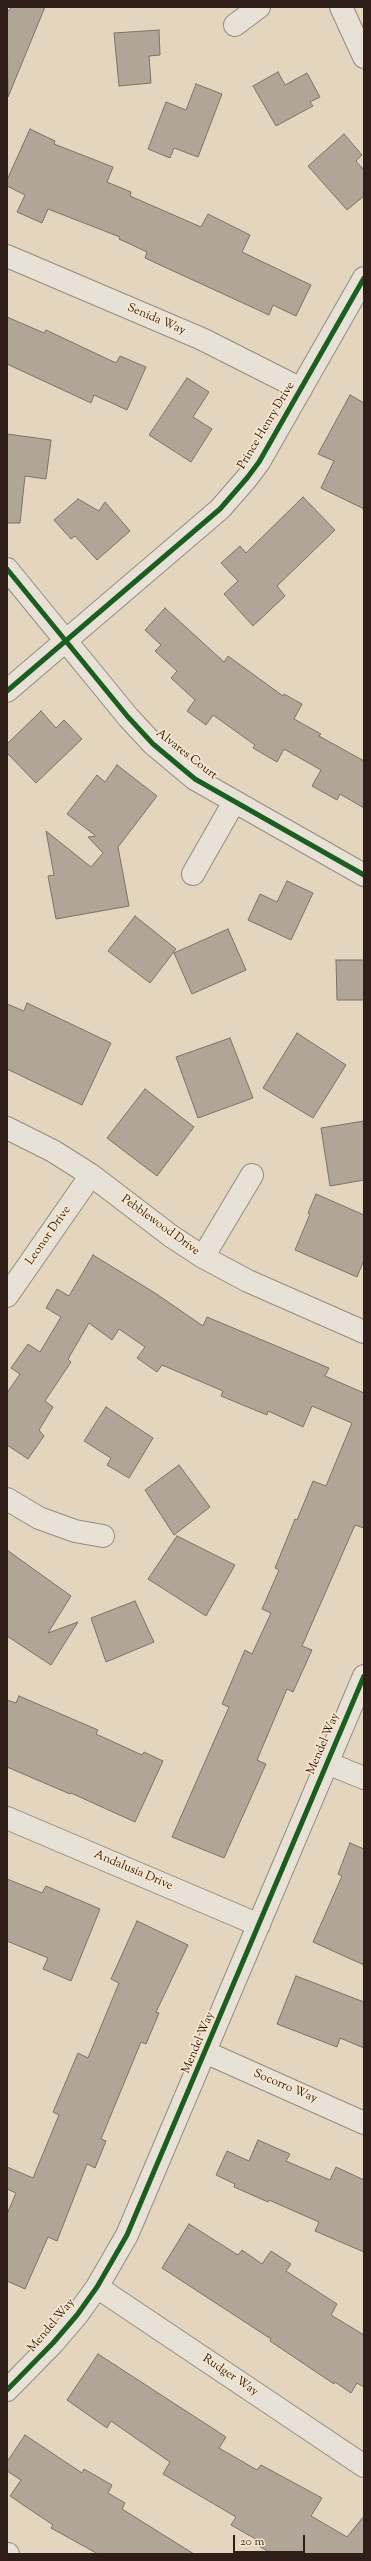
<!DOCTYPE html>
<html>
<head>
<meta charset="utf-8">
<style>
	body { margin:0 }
	#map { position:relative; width:371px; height:2561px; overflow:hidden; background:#e4d5bf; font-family:"Sorts Mill Goudy",serif }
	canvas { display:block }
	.frame { position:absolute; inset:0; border:8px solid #2f1e17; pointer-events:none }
	.scale { position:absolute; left:233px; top:2535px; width:72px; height:18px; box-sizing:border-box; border:2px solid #2f1e17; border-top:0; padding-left:5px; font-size:12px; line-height:14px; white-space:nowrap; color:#2f1e17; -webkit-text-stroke:3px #f7e6cc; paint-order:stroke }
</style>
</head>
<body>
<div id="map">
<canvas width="371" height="2561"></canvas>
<div class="frame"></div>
<div class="scale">20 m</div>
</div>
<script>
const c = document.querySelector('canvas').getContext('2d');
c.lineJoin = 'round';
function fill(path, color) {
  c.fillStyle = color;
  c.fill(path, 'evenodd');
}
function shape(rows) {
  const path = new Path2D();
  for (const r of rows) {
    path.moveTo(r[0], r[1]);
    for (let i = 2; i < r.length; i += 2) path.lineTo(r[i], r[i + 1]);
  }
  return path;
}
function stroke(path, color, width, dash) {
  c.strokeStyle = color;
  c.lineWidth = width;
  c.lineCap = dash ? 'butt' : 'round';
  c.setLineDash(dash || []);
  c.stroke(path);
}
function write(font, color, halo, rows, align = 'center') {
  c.font = font + ' "Sorts Mill Goudy",serif';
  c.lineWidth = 3.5;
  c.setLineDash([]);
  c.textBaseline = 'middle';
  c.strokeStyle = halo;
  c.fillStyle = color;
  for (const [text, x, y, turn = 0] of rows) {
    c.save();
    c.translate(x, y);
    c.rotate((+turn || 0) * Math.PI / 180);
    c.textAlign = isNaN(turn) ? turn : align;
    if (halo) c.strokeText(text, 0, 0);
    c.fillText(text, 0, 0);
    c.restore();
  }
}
const building = shape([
	[12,7,45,7,8,97,7,12,12,7],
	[159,30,160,55,149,56,151,83,119,86,114,33,159,30],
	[278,72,285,85,307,73,320,97,310,102,313,106,276,126,253,86,278,72],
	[196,84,222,94,198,157,174,148,170,158,148,149,166,102,186,110,196,84],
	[30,129,55,141,54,144,113,167,107,182,131,192,130,196,201,227,208,214,250,235,242,252,311,285,296,316,273,305,269,315,145,258,147,252,119,239,120,237,48,209,42,223,17,212,25,195,7,186,7,180,30,129],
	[344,134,362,155,356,161,364,170,364,196,347,210,308,166,344,134],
	[7,317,44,333,46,330,116,363,120,356,146,367,127,410,94,395,91,403,7,364,7,317],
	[187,378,209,392,193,417,212,429,191,462,149,435,187,378],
	[350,395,364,403,364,509,321,488,334,461,318,454,350,395],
	[7,434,51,440,46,479,25,476,20,523,7,523,7,434],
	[303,497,335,530,277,586,285,596,253,626,224,594,238,581,221,563,240,546,246,553,303,497],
	[78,499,99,511,105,502,130,531,97,560,75,536,71,539,54,520,78,499],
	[165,608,224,662,228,656,283,696,284,694,302,704,294,719,321,734,319,736,364,761,364,808,340,794,337,800,312,786,321,770,284,749,277,762,253,748,255,745,213,715,206,725,187,711,195,700,171,678,177,671,155,651,161,645,145,630,165,608],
	[41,711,56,728,64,720,82,739,36,783,7,753,7,744,41,711],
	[117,765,157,796,118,847,129,906,56,919,48,876,54,875,46,831,91,867,103,853,88,837,96,836,67,814,97,775,105,782,117,765],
	[287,881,313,893,291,940,248,920,260,894,277,902,287,881],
	[135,916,176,949,150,983,108,951,135,916],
	[228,929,246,970,192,994,174,953,228,929],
	[336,960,364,960,364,1000,337,1000,336,960],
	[27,1003,111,1043,82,1105,7,1069,7,1004,24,1011,27,1003],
	[297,1033,346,1065,313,1118,263,1088,297,1033],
	[230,1038,253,1098,198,1118,176,1057,230,1038],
	[145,1089,194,1127,157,1176,107,1138,145,1089],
	[364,1121,364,1180,330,1186,321,1128,364,1121],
	[316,1194,364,1215,364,1260,357,1277,295,1250,310,1214,308,1213,316,1194],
	[93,1255,155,1293,203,1326,207,1317,274,1345,329,1368,325,1376,364,1393,364,1528,355,1525,302,1646,312,1650,293,1692,287,1689,257,1760,266,1764,224,1858,172,1837,229,1707,222,1704,245,1650,252,1654,271,1613,262,1609,279,1570,275,1568,295,1519,297,1520,313,1481,326,1486,352,1423,312,1406,303,1427,268,1411,267,1415,221,1396,223,1391,162,1365,157,1372,137,1358,145,1347,119,1329,112,1340,89,1323,68,1359,71,1362,45,1401,53,1407,39,1430,44,1436,28,1459,7,1445,7,1393,20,1374,11,1368,28,1344,40,1352,61,1317,46,1308,57,1289,69,1296,93,1255],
	[106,1407,153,1438,129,1478,107,1465,111,1458,84,1441,106,1407],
	[179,1465,210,1507,174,1535,145,1490,179,1465],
	[177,1536,235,1565,206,1616,148,1579,177,1536],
	[7,1550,71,1596,48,1633,78,1622,51,1665,7,1636,7,1550],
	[135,1601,154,1642,106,1662,91,1618,135,1601],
	[19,1696,98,1730,96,1734,142,1755,144,1752,163,1761,135,1822,71,1793,70,1794,7,1767,7,1700,16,1703,19,1696],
	[350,1843,364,1849,364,1965,313,1942,342,1876,338,1874,350,1843],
	[7,1879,42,1893,46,1886,100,1909,71,1981,43,1969,48,1958,7,1941,7,1879],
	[137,1921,188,1945,156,2012,159,2013,146,2044,141,2042,101,2139,106,2141,95,2168,87,2164,57,2241,48,2237,25,2289,7,2281,7,2214,16,2193,7,2189,7,2167,33,2178,59,2115,53,2112,78,2053,88,2058,119,1983,111,1979,137,1921],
	[296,1976,364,2002,364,2048,340,2038,337,2047,277,2024,296,1976],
	[258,2140,290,2154,286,2161,330,2180,336,2167,364,2180,364,2252,315,2231,319,2222,269,2200,268,2202,234,2187,235,2184,216,2175,227,2151,249,2161,258,2140],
	[189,2224,238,2255,242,2250,262,2264,271,2251,291,2264,286,2271,337,2304,331,2315,364,2335,364,2387,357,2383,351,2393,335,2382,334,2384,270,2341,271,2339,162,2268,189,2224],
	[98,2354,226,2437,219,2448,257,2470,261,2465,322,2498,311,2516,347,2537,364,2516,364,2554,272,2554,259,2546,261,2542,231,2525,236,2517,163,2474,170,2462,111,2421,107,2428,67,2400,98,2354],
	[25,2435,82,2473,84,2469,112,2485,108,2493,125,2503,122,2509,194,2554,98,2554,51,2528,53,2525,10,2496,21,2480,7,2471,7,2462,25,2435]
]);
fill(building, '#b0a597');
stroke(building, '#7c7267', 1);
const minor = shape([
	[341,7,364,57],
	[235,25,259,7],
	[7,256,202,339,301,389],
	[7,569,128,717,153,744,195,779,364,875],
	[7,691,220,509,247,478,259,462,364,278],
	[193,874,234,802],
	[7,1128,53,1151,91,1175,171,1236,203,1257,248,1281,364,1332],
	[203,1257,252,1175],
	[7,1296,91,1175],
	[7,1499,39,1518,75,1531,103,1536],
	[327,1763,364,1778],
	[7,1818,259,1925],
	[205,2052,364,2123],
	[97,2287,364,2466],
	[7,2390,53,2343,77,2315,97,2287,127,2235,364,1676],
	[7,2554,8,2554]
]);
stroke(minor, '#958b7e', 24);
stroke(minor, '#e8e1d6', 22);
stroke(shape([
	[7,569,128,717,153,744,195,779,364,875],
	[7,691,220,509,247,478,259,462,364,278],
	[7,2390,53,2343,77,2315,97,2287,127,2235,364,1676]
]), '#1b5e20', 5);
write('12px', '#2f1e17', '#f7e6cc', [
	["Senida Way",156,320,23],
	["Prince Henry Drive",267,426,-59],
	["Alvares Court",186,755,38],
	["Pebblewood Drive",160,1226,36],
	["Leonor Drive",49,1236,-55],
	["Mendel Way",324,1744,-67],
	["Andalusia Drive",133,1871,23],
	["Mendel Way",199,2043,-67],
	["Socorro Way",285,2087,23],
	["Mendel Way",52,2326,-50],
	["Rudger Way",230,2376,34]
]);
</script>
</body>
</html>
